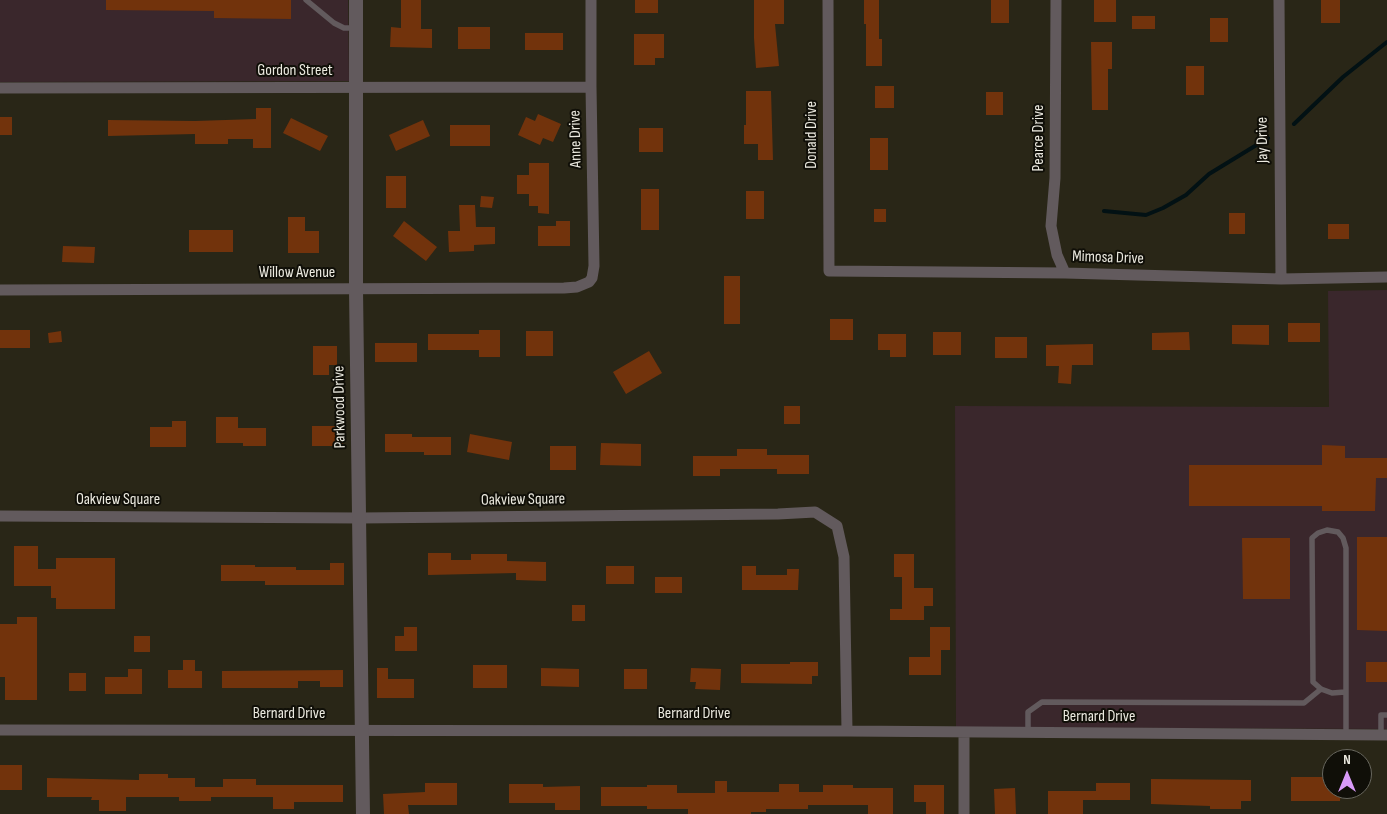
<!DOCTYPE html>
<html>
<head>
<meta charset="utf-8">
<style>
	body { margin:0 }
	#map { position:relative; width:1387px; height:814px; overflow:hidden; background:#292617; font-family:"Sofia Sans Condensed",sans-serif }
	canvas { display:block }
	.north { position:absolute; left:1322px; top:749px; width:50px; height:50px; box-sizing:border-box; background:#100f08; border:1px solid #68675e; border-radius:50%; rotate:0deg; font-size:14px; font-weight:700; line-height:20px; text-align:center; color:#eceae0 }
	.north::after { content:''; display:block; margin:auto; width:18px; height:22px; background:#d89af8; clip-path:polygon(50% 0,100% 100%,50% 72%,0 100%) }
</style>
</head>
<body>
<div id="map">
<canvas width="1387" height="814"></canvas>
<div class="north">N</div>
</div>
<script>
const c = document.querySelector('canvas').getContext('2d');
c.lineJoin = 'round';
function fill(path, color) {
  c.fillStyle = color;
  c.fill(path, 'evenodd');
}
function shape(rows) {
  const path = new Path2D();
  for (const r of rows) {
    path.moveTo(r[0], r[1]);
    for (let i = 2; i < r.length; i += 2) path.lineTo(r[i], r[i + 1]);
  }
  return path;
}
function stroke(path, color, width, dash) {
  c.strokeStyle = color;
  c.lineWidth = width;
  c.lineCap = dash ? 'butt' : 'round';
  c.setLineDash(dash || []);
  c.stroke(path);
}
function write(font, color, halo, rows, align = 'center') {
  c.font = font + ' "Sofia Sans Condensed",sans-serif';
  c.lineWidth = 4;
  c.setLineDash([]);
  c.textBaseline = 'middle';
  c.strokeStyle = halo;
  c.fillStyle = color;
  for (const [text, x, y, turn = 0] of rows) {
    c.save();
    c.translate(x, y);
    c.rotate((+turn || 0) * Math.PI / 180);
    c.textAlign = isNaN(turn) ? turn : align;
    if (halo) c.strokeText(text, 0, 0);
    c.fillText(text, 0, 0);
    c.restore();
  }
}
fill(shape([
	[0,0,348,0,349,81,0,82],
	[1387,290,1387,729,956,727,955,406,1329,407,1328,291]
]), '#3a272c');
stroke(shape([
	[1294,124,1343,77,1387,42],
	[1104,211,1146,215,1163,208,1186,195,1209,174,1268,138]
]), '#021114', 4);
fill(shape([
	[106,0,291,0,291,19,214,18,214,11,106,10],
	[401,0,421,0,421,29,432,29,432,48,390,47,391,27,401,28],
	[635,0,658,0,658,13,635,13],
	[754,0,784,0,784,24,775,24,779,66,756,68,754,38],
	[864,0,879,0,879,39,882,39,882,66,866,66,866,24,864,24],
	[991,0,1009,0,1009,23,991,23],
	[1094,0,1116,0,1116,22,1094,22],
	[1321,0,1340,0,1340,23,1321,23],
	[1132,16,1155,16,1155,29,1132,29],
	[1210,18,1228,18,1228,42,1210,42],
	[458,27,490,27,490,49,458,49],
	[525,33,563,33,563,50,525,50],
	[634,34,664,34,664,58,655,58,655,65,634,65],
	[1091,42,1112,42,1112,69,1108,69,1108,110,1092,110],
	[1186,66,1204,66,1204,95,1186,95],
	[875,86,894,86,894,108,875,108],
	[746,91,771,91,773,160,758,160,758,144,744,144,744,125,746,125],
	[986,92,1003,92,1003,115,986,115],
	[256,108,271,108,271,148,253,148,253,139,228,139,228,144,195,144,195,134,108,136,108,120,195,121,256,119],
	[538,114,561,124,553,142,543,138,540,145,518,135,526,117,535,121],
	[0,117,12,117,12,135,0,135],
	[291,118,328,136,320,151,283,133],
	[423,120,430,136,396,151,389,135],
	[450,125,490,125,490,146,450,146],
	[639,128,663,128,663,152,639,152],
	[870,138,888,138,888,170,870,170],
	[529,163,549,163,549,214,538,213,538,206,529,206,529,194,517,194,517,175,529,175],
	[386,176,406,176,406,208,386,208],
	[641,189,659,189,659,230,641,230],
	[746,191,764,191,764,219,746,219],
	[481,196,494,197,492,208,480,207],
	[459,205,475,205,476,227,495,227,495,244,474,245,474,251,449,252,448,231,460,231],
	[874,209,886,209,886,222,874,222],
	[1229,213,1245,213,1245,234,1229,234],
	[288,217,305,217,305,231,319,231,319,253,288,253],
	[404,221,437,247,426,261,393,236],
	[556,221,570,221,570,246,538,246,538,226,556,226],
	[1328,224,1349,224,1349,239,1328,239],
	[189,230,233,230,233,252,189,252],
	[63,246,95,247,94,263,62,262],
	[724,276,740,276,740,324,724,324],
	[830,319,853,319,853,340,830,340],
	[1288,323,1320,323,1320,342,1288,342],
	[1232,325,1269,325,1269,345,1232,344],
	[0,330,30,330,30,348,0,348],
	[479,330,500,330,500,357,479,357,479,350,428,350,428,334,479,334],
	[61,331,62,342,49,343,48,333],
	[526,331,553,331,553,356,526,356],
	[933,332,961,332,961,355,933,355],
	[1189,332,1190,350,1152,350,1152,333],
	[878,334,906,334,906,357,890,357,890,350,878,350],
	[995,337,1027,337,1027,358,995,358],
	[375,343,417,343,417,362,375,362],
	[1093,344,1093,365,1072,365,1071,384,1058,383,1059,366,1046,366,1046,345],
	[313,346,337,346,337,365,329,365,329,375,313,375],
	[649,351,662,373,626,394,613,372],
	[784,406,800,406,800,424,784,424],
	[216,417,238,417,238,428,266,428,266,446,243,446,243,443,216,443],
	[172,421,186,421,186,447,150,447,150,427,172,427],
	[312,426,343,426,343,446,312,446],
	[385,434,412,434,412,437,451,437,451,455,424,455,424,452,385,452],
	[470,434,512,442,509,460,467,452],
	[601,443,641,444,641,466,600,465],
	[1322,445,1345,446,1345,458,1387,458,1387,478,1376,478,1375,511,1322,511,1322,506,1189,506,1189,465,1322,465],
	[550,446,576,446,576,470,550,470],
	[737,449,767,449,767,455,809,455,809,474,777,474,777,469,720,469,720,476,693,476,693,456,737,456],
	[1357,537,1387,537,1387,631,1357,630],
	[1242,538,1290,538,1290,599,1243,599],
	[14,546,38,546,38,569,56,569,56,558,115,558,115,609,56,609,56,598,51,598,51,586,14,586],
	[428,553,451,553,451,560,471,560,471,554,507,554,507,561,546,562,546,581,516,580,516,573,428,575],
	[894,554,914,554,914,588,933,588,933,606,924,606,924,620,890,620,890,609,902,609,902,577,894,577],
	[330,563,344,563,344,585,265,585,265,581,221,581,221,565,255,565,255,567,296,567,296,570,330,570],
	[606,566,634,566,634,584,606,584],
	[742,566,756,566,756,575,787,575,787,569,799,569,798,590,742,590],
	[655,577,682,577,682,593,655,593],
	[572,605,585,605,585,621,572,621],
	[17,617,37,617,37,700,5,700,5,677,0,677,0,624,17,624],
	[404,627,417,627,417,651,395,651,395,636,404,636],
	[930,627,950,627,950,650,941,650,941,675,909,675,909,657,930,657],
	[134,636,150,636,150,652,134,652],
	[183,660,195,660,195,671,202,671,202,688,168,688,168,670,183,670],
	[790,662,818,662,818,676,812,676,812,684,741,683,741,664,790,664],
	[1366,662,1387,662,1387,682,1366,682],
	[473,665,507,665,507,688,473,688],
	[377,668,388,668,388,679,414,679,414,698,377,698],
	[541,668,579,669,579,687,541,686],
	[691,668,721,669,720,690,695,689,696,682,690,682],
	[128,669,142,669,142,694,105,694,105,677,128,677],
	[624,669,647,669,647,689,624,689],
	[343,670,343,687,320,687,320,681,298,681,298,688,222,688,222,671],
	[69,673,86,673,86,691,69,691],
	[0,765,22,765,22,790,0,790],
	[139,774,168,774,168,778,195,778,195,787,223,787,223,779,256,779,256,785,343,785,343,802,294,802,294,809,273,809,273,797,211,797,211,801,179,801,179,797,126,797,126,811,99,811,99,800,91,800,92,797,47,797,47,778,139,780],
	[1291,777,1332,777,1332,789,1341,789,1340,801,1291,801],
	[1151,779,1251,780,1251,801,1241,801,1241,809,1210,809,1210,806,1151,804],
	[715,781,727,781,727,792,779,792,779,784,799,784,799,792,823,792,823,785,853,785,853,788,893,788,893,814,868,814,868,805,808,805,808,809,766,809,766,812,751,812,751,814,688,814,688,809,647,809,647,806,601,806,601,787,647,787,647,785,677,785,677,793,715,793],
	[425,783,457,783,457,805,408,805,409,814,384,814,383,794,425,792],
	[1096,783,1130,783,1130,800,1083,800,1083,814,1048,814,1048,791,1096,791],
	[509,784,543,784,543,787,580,786,580,810,555,810,555,803,509,803],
	[914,785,944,785,944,814,926,814,926,802,914,802],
	[1015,788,1016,814,995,814,994,789]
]), '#72330c');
stroke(shape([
	[306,0,334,23,344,28,356,28],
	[1345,692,1332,693,1321,689,1313,682,1312,538,1318,533,1327,530,1338,532,1343,538,1346,548,1346,735],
	[1028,733,1028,712,1042,702,1304,703,1321,689],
	[1381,735,1381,715,1387,715]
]), '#625a5d', 5.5);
stroke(shape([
	[828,0,829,271,1065,273,1281,279,1387,277],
	[1056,0,1055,178,1051,226,1057,255,1065,273],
	[1279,0,1281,279],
	[0,88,591,87],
	[0,290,564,288,577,287,589,282,592,278,594,266,591,87,591,0],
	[0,516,360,518,778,514,815,512,837,526,844,557,847,731],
	[0,730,847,731,1387,735],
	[964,733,964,814]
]), '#625a5d', 11);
stroke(shape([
	[356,0,356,290,363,814]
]), '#625a5d', 14);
write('16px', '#eceae0', '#100f08', [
	["Gordon Street",295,71],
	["Donald Drive",812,135,-90],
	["Pearce Drive",1039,138,-90],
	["Anne Drive",576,139,-91],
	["Jay Drive",1263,140,-91],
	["Mimosa Drive",1108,258,2],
	["Willow Avenue",297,273],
	["Parkwood Drive",340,407,-91],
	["Oakview Square",118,500],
	["Oakview Square",523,500,-1],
	["Bernard Drive",289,714],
	["Bernard Drive",694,714],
	["Bernard Drive",1099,717]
]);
</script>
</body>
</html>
